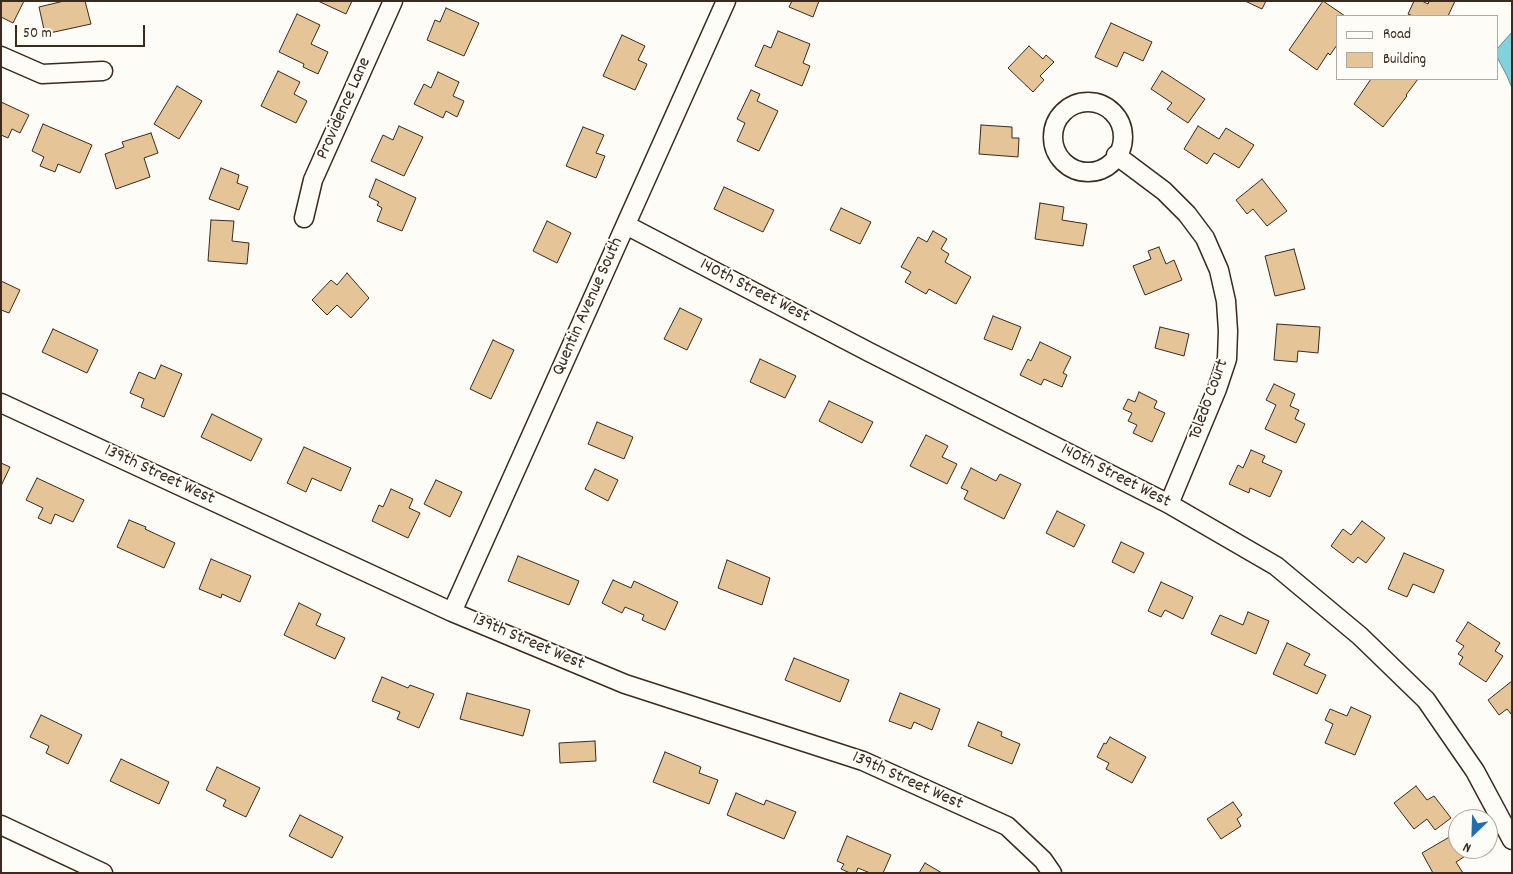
<!DOCTYPE html>
<html>
<head>
<meta charset="utf-8">
<style>
	body { margin:0 }
	#map { position:relative; width:1513px; height:874px; overflow:hidden; background:#fdfcf7; font-family:Dekko,sans-serif }
	canvas { display:block }
	.frame { position:absolute; inset:0; border:2px solid #3b2a1e; pointer-events:none }
	.legend { position:absolute; left:1336px; top:15px; width:162px; height:65px; box-sizing:border-box; background:#fdfcf7; border:1px solid #afa8a0; margin:0; padding:6px 9px; list-style:none; font-size:15px; color:#3b2a1e }
	.legend li { display:flex; align-items:center; gap:10px; height:25px }
	.legend b { width:25px; border:1px solid #afa8a0 }
	.north { position:absolute; left:1448px; top:809px; width:50px; height:50px; box-sizing:border-box; background:#fdfcf7; border:1px solid #afa8a0; border-radius:50%; rotate:204deg; font-size:14px; font-weight:700; line-height:20px; text-align:center; color:#3b2a1e }
	.north::after { content:''; display:block; margin:auto; width:18px; height:22px; background:#1f6fb2; clip-path:polygon(50% 0,100% 100%,50% 72%,0 100%) }
	.scale { position:absolute; left:15px; top:25px; width:130px; height:22px; box-sizing:border-box; border:2px solid #3b2a1e; border-top:0; padding-left:6px; font-size:15px; line-height:18px; white-space:nowrap; color:#3b2a1e; -webkit-text-stroke:4px #fdfcf7; paint-order:stroke }
</style>
</head>
<body>
<div id="map">
<canvas width="1513" height="874"></canvas>
<div class="frame"></div>
<ul class="legend">
<li><b style="height:6px;background:#fdfcf7"></b>Road</li>
<li><b style="height:14px;background:#e5c497"></b>Building</li>
</ul>
<div class="north">N</div>
<div class="scale">50 m</div>
</div>
<script>
const c = document.querySelector('canvas').getContext('2d');
c.lineJoin = 'round';
function fill(path, color) {
  c.fillStyle = color;
  c.fill(path, 'evenodd');
}
function shape(rows) {
  const path = new Path2D();
  for (const r of rows) {
    if (r.length === 3) {
      path.moveTo(r[0] + r[2], r[1]);
      path.arc(r[0], r[1], r[2], 0, 2 * Math.PI);
      continue;
    }
    path.moveTo(r[0], r[1]);
    for (let i = 2; i < r.length; i += 2) path.lineTo(r[i], r[i + 1]);
  }
  return path;
}
function stroke(path, color, width, dash) {
  c.strokeStyle = color;
  c.lineWidth = width;
  c.lineCap = dash ? 'butt' : 'round';
  c.setLineDash(dash || []);
  c.stroke(path);
}
function write(font, color, halo, rows, align = 'center') {
  c.font = font + ' Dekko,sans-serif';
  c.lineWidth = 4;
  c.setLineDash([]);
  c.textBaseline = 'middle';
  c.strokeStyle = halo;
  c.fillStyle = color;
  for (const [text, x, y, turn = 0] of rows) {
    c.save();
    c.translate(x, y);
    c.rotate((+turn || 0) * Math.PI / 180);
    c.textAlign = isNaN(turn) ? turn : align;
    if (halo) c.strokeText(text, 0, 0);
    c.fillText(text, 0, 0);
    c.restore();
  }
}
const water = shape([
	[1512,32,1512,88,1507,76,1497,57,1497,49,1512,32]
]);
fill(water, '#82d2de');
stroke(water, '#668f91', 1);
const building = shape([
	[1,1,24,1,13,23,1,17,1,1],
	[64,1,85,1,91,24,45,34,39,7,64,1],
	[318,1,352,1,346,14,318,1],
	[792,1,819,1,813,17,789,7,792,1],
	[1245,1,1266,1,1262,9,1245,1],
	[1323,1,1345,16,1337,16,1337,45,1330,55,1328,53,1317,70,1289,50,1323,1],
	[1414,1,1422,1,1428,4,1429,1,1455,1,1448,16,1413,16,1408,14,1414,1],
	[446,8,479,23,464,56,427,40,435,20,440,22,446,8],
	[297,14,320,25,311,44,328,52,318,74,303,67,304,64,279,52,297,14],
	[1111,23,1152,42,1143,61,1124,52,1117,67,1095,57,1111,23],
	[778,31,810,44,803,63,810,66,802,86,755,66,764,45,771,48,778,31],
	[622,35,645,46,638,60,647,64,635,90,603,76,622,35],
	[1029,46,1043,59,1046,55,1054,62,1040,76,1044,80,1033,92,1008,68,1029,46],
	[278,71,300,82,294,94,307,101,296,123,261,106,278,71],
	[1162,71,1205,99,1188,123,1167,109,1172,103,1151,89,1162,71],
	[438,72,459,82,453,96,464,101,457,117,446,111,443,118,414,104,424,84,431,88,438,72],
	[1371,79,1418,79,1406,95,1407,96,1383,127,1354,104,1371,79],
	[177,86,202,101,179,139,154,124,177,86],
	[751,90,760,94,757,101,778,111,759,151,737,141,745,123,737,119,751,90],
	[1,102,29,115,20,133,12,129,8,138,1,135,1,102],
	[43,124,92,145,80,173,58,164,55,172,40,166,44,157,32,151,43,124],
	[981,125,1012,127,1012,138,1019,138,1018,157,979,154,981,125],
	[399,126,423,137,404,176,371,161,383,135,393,140,399,126],
	[1198,126,1219,139,1226,128,1254,145,1239,168,1214,153,1207,164,1184,149,1198,126],
	[583,127,604,135,596,153,605,156,596,178,566,166,583,127],
	[151,133,158,153,144,158,150,177,116,189,105,154,124,147,122,142,151,133],
	[221,168,239,175,237,183,248,187,239,210,209,199,221,168],
	[376,179,416,198,402,231,377,221,382,208,377,205,379,202,369,197,376,179],
	[1262,179,1287,211,1267,226,1253,209,1247,214,1236,200,1262,179],
	[724,187,774,210,763,232,714,209,724,187],
	[1040,203,1064,207,1062,220,1087,224,1083,246,1035,239,1040,203],
	[841,208,871,222,860,244,830,230,841,208],
	[211,220,234,221,232,241,249,243,247,264,208,261,211,220],
	[547,221,571,233,557,263,533,251,547,221],
	[933,231,947,239,941,249,949,254,945,262,971,277,956,304,929,289,926,294,905,282,911,272,901,267,918,237,927,242,933,231],
	[1159,247,1166,264,1174,260,1182,280,1145,295,1133,266,1151,259,1148,251,1159,247],
	[1294,249,1305,289,1275,296,1265,256,1294,249],
	[347,273,369,298,351,318,337,305,327,315,312,300,331,280,337,285,347,273],
	[1,281,20,290,9,313,1,310,1,281],
	[680,308,702,319,687,350,664,339,680,308],
	[993,316,1021,327,1012,350,984,339,993,316],
	[1277,324,1320,327,1318,353,1298,351,1297,362,1274,360,1277,324],
	[1160,327,1189,334,1184,356,1155,348,1160,327],
	[53,329,98,350,87,373,42,352,53,329],
	[493,340,514,350,491,399,470,389,493,340],
	[1040,342,1071,357,1063,373,1067,375,1062,387,1044,379,1041,385,1020,375,1028,359,1031,361,1040,342],
	[760,359,796,376,785,398,750,382,760,359],
	[161,365,182,374,164,417,141,407,144,399,130,393,139,372,155,379,161,365],
	[1274,384,1295,394,1290,406,1299,410,1295,419,1305,424,1296,443,1265,429,1276,405,1266,400,1274,384],
	[1139,392,1157,401,1154,408,1165,413,1152,442,1133,433,1137,425,1128,421,1132,413,1123,409,1128,399,1135,402,1139,392],
	[829,401,873,422,862,443,819,421,829,401],
	[212,414,262,439,251,461,201,437,212,414],
	[597,422,633,437,624,459,588,444,597,422],
	[926,435,948,446,942,457,957,464,947,484,910,466,926,435],
	[304,447,351,468,341,491,312,478,306,492,287,483,304,447],
	[1251,450,1265,456,1262,462,1282,471,1270,497,1250,488,1249,493,1229,484,1238,465,1243,468,1251,450],
	[1,463,10,467,1,486,1,463],
	[971,468,996,481,1000,474,1021,484,1004,519,964,499,968,491,961,488,971,468],
	[595,469,618,480,608,501,585,489,595,469],
	[37,478,84,500,73,522,55,514,51,524,38,518,43,508,26,500,37,478],
	[436,480,462,492,450,517,424,504,436,480],
	[391,489,413,499,409,508,420,513,408,538,372,521,379,505,383,507,391,489],
	[1057,511,1085,525,1074,547,1046,533,1057,511],
	[129,520,146,527,145,529,175,543,164,568,117,547,129,520],
	[1362,521,1385,538,1366,563,1358,557,1353,563,1331,546,1343,529,1351,535,1362,521],
	[1121,542,1144,553,1134,573,1112,562,1121,542],
	[1404,553,1444,570,1434,593,1413,584,1407,597,1388,589,1404,553],
	[518,556,579,581,569,605,508,581,518,556],
	[211,559,251,576,240,602,222,594,221,598,199,589,211,559],
	[727,560,770,578,762,605,718,588,727,560],
	[613,580,631,588,634,581,678,602,665,630,642,620,644,615,625,607,622,613,602,603,613,580],
	[1161,582,1193,597,1183,619,1165,610,1161,617,1148,611,1161,582],
	[299,603,321,614,316,625,345,638,335,659,284,635,299,603],
	[1248,612,1269,621,1256,654,1211,634,1220,615,1243,625,1248,612],
	[1468,622,1500,643,1495,651,1503,656,1486,682,1459,664,1463,657,1458,654,1464,646,1456,641,1468,622],
	[1287,643,1310,654,1304,665,1326,675,1317,694,1273,674,1287,643],
	[794,658,849,680,840,702,785,680,794,658],
	[382,677,408,688,410,685,434,694,419,728,397,719,400,712,372,701,382,677],
	[1512,681,1512,715,1507,709,1499,715,1488,700,1512,681],
	[467,693,530,710,523,736,460,719,467,693],
	[900,693,940,709,932,730,914,722,911,729,889,721,900,693],
	[1351,707,1371,716,1355,755,1325,743,1333,724,1325,720,1330,709,1347,716,1351,707],
	[41,715,82,735,68,764,46,753,49,746,30,737,41,715],
	[978,722,1002,732,1001,736,1020,744,1012,764,968,746,978,722],
	[1110,737,1146,757,1132,783,1106,769,1109,763,1097,757,1104,743,1106,744,1110,737],
	[595,741,596,761,560,763,559,743,595,741],
	[665,752,701,767,699,773,718,780,709,804,653,782,665,752],
	[121,759,169,782,159,804,110,781,121,759],
	[217,767,260,788,246,817,223,806,226,800,206,790,217,767],
	[1416,786,1427,800,1434,796,1451,818,1435,830,1427,819,1414,829,1394,803,1416,786],
	[736,793,764,805,766,800,796,812,784,839,727,815,736,793],
	[1233,802,1242,815,1237,819,1241,826,1221,839,1207,819,1233,802],
	[300,815,343,837,332,858,289,836,300,815],
	[1458,832,1458,849,1468,849,1470,853,1456,862,1463,873,1433,873,1422,853,1458,832],
	[847,836,891,855,883,873,870,873,858,868,856,873,850,873,841,869,844,864,837,861,847,836],
	[925,863,942,873,919,873,925,863]
]);
fill(building, '#e5c497');
stroke(building, '#3b2a1e', 1);
const minor = shape([
	[1,56,42,74,103,71],
	[1088,137,35],
	[1116,155,1164,191,1187,214,1205,238,1219,270,1226,301,1228,331,1227,359,1217,389,1169,504],
	[304,218,313,180,393,1],
	[626,225,869,352,1169,504,1276,566,1360,636,1426,700,1475,771,1512,840],
	[1,403,452,612,625,684,863,761,1007,826,1043,860,1052,873],
	[452,612,726,1],
	[1,825,103,873]
]);
stroke(minor, '#3b2a1e', 21);
stroke(minor, '#fdfcf7', 18);
write('18px', '#3b2a1e', '#fdfcf7', [
	["Providence Lane",345,109,-66],
	["140th Street West",754,292,27],
	["Quentin Avenue South",589,307,-66],
	["Toledo Court",1210,400,-70],
	["139th Street West",159,476,25],
	["140th Street West",1115,477,27],
	["139th Street West",528,643,23],
	["139th Street West",907,782,24]
]);
</script>
</body>
</html>
